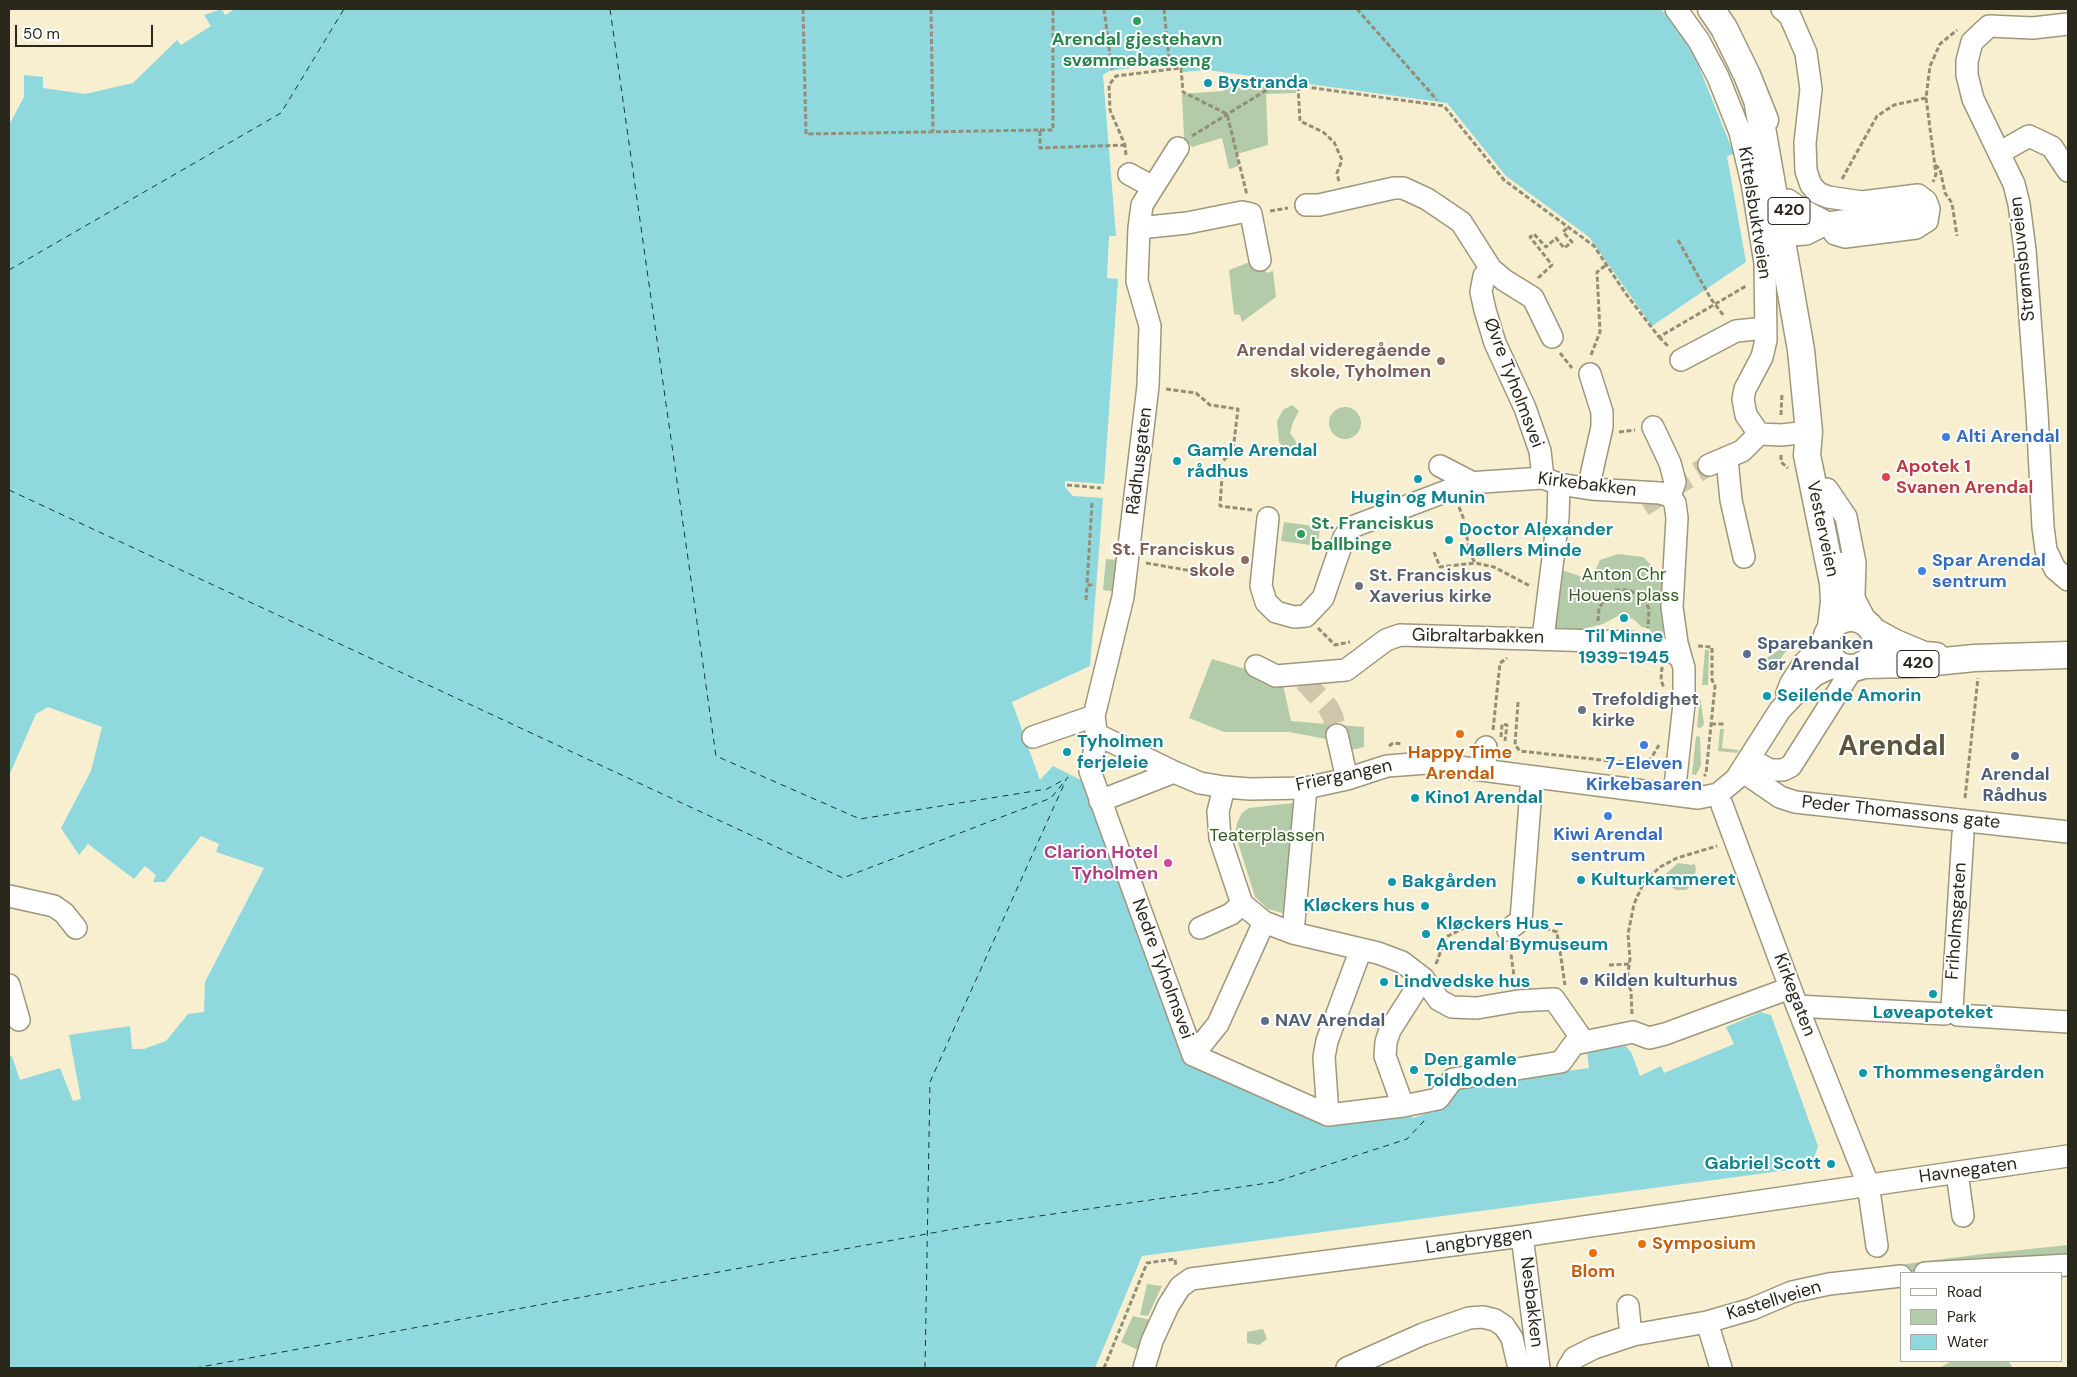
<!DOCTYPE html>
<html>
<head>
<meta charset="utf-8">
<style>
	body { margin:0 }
	#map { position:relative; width:2077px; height:1377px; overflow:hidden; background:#f7efd0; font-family:"DM Sans",sans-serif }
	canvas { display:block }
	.frame { position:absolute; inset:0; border:10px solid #2a271b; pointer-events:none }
	.legend { position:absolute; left:1900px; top:1272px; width:162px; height:90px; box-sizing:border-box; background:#fff; border:1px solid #aaa9a4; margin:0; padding:6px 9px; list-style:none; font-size:15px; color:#2a271b }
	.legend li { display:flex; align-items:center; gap:10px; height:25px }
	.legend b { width:25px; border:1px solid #aaa9a4 }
	.scale { position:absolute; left:15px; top:25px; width:138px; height:22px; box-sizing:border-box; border:2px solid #2a271b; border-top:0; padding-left:6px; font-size:15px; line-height:18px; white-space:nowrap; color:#2a271b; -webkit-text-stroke:4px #fff; paint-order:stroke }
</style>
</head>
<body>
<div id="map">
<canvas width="2077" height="1377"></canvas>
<div class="frame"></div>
<ul class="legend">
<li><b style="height:6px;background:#fff"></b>Road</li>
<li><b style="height:14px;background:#b3cba8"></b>Park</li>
<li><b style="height:14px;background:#8fd8dd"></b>Water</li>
</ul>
<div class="scale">50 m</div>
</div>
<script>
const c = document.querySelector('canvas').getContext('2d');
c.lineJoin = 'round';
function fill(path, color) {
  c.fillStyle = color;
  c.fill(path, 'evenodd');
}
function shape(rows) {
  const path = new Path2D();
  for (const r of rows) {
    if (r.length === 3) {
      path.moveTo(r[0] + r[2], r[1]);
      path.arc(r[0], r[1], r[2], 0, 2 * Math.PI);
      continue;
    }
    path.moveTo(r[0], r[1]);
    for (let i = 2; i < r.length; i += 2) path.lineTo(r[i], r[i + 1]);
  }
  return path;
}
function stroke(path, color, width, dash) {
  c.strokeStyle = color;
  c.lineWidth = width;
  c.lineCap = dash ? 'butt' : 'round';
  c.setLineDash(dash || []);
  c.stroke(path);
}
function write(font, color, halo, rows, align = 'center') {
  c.font = font + ' "DM Sans",sans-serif';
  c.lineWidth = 4;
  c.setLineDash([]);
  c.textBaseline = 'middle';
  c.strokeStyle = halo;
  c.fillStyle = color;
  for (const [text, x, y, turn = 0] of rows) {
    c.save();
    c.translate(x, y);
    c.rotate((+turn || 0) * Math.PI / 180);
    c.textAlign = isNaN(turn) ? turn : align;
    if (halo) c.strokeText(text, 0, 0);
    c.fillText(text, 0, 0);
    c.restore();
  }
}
fill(shape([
	[1233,81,1296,89,1296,93,1266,94,1268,145,1237,154,1239,166,1229,169,1222,138,1192,147,1184,138,1182,94,1223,91,1231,86],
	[1263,257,1266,273,1273,271,1276,297,1242,322,1240,315,1234,314,1229,270],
	[1292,405,1299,411,1293,422,1290,433,1300,447,1310,456,1310,458,1294,455,1285,450,1279,442,1277,421,1283,410],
	[1345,423,16],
	[1284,522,1320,527,1318,546,1281,541],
	[1618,554,1643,557,1664,578,1665,601,1662,641,1652,635,1650,629,1642,627,1633,619,1618,616,1603,624,1554,636,1556,568,1591,580,1600,560],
	[1106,559,1120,560,1118,592,1103,590],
	[1795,639,1773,669,1768,672,1758,672,1758,664],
	[1705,650,1709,650,1708,685,1702,685],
	[1212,659,1282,680,1291,721,1364,727,1364,747,1332,755,1326,739,1289,732,1224,732,1189,718],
	[1700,696,1704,724,1701,728,1697,727],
	[1720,729,1724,729,1722,748,1739,750,1737,753,1718,751],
	[1696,736,1700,737,1701,765,1696,775,1692,774],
	[1302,802,1290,915,1268,909,1255,897,1235,833,1237,823,1242,813,1249,808],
	[1678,863,1692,865,1694,863,1696,868,1694,883,1686,890,1676,890,1660,879],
	[2068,1245,2068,1275,1901,1273,1875,1268,1982,1254],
	[1147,1284,1162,1286,1148,1316,1140,1315],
	[1133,1316,1151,1320,1138,1350,1121,1342],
	[1263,1329,1267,1339,1259,1345,1247,1343,1247,1332],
	[1952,1361,2008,1361,2013,1368,1939,1368]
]), '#b3cba8');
fill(shape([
	[222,9,225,15,235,9,1661,9,1691,47,1734,154,1727,156,1746,262,1652,326,1589,237,1506,176,1447,103,1207,70,1183,72,1181,61,1109,71,1103,75,1116,236,1109,236,1107,278,1118,279,1104,484,1065,481,1065,487,1073,496,1103,498,1090,666,1012,702,1040,780,1053,766,1083,781,1185,1058,1323,1124,1410,1112,1413,1118,1445,1107,1452,1087,1589,1068,1587,1052,1626,1046,1632,1054,1640,1076,1661,1066,1664,1073,1734,1044,1726,1027,1761,1012,1771,1015,1818,1146,1811,1167,1142,1256,1095,1368,9,1368,9,1057,12,1056,20,1080,60,1068,73,1101,81,1099,69,1035,130,1026,132,1049,144,1049,166,1041,188,1014,204,1012,205,982,264,868,216,852,219,844,201,836,165,882,153,882,156,875,145,866,134,879,88,844,79,855,61,828,91,771,102,727,48,707,36,714,9,776,9,125,24,97,24,75,43,77,43,88,85,94,133,83,177,40,181,45,211,26,204,15]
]), '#8fd8dd');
stroke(shape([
	[610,9,716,756,860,819,1047,789,1065,779],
	[9,270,281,113,344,9],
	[9,490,843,878,1051,798,1068,777],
	[195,1368,970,1226,1275,1182,1407,1139,1424,1121,1425,1116],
	[925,1368,930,1082,1066,780]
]), '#14383b', 1, [6, 5]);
stroke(shape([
	[1643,506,1709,465],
	[1304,681,1328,707,1333,717,1337,735]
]), '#cec7ac', 21, [21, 11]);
const minor = shape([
	[1676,9,1699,41,1718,77,1740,132,1752,183,1765,263,1766,340,1762,357,1745,389,1743,399,1746,415,1759,434,1781,435,1809,432],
	[1782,9,1790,16,1806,53,1811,89,1805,143,1806,171,1811,185,1818,193,1828,197,1862,202,1918,195,1926,201,1929,209,1927,221,1916,228,1845,237,1835,234,1828,223],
	[2068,24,2033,28,1989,26,1972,42,1967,61,1967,75,1973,99,2014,184,2019,204,2025,250,2037,412,2043,527,2046,550,2055,569,2068,580],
	[1999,153,2029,136,2052,147,2068,171],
	[1129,174,1153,187],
	[1788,200,1801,209,1828,223],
	[1306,205,1319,205,1394,188,1403,188,1427,199,1461,222,1491,269,1484,276,1481,292,1485,310,1495,343,1525,408,1540,451,1543,478],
	[1780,223,1793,235,1806,234,1828,223,1923,210],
	[1139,228,1187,223,1242,212,1251,214,1260,260],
	[1491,269,1504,280,1533,298,1552,337],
	[1681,360,1736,331,1766,328],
	[1590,374,1602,412,1602,427,1590,480,1591,489],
	[1653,427,1670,463,1675,482,1670,496],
	[1727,459,1731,500,1744,557],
	[1709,465,1742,451,1759,434],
	[1440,466,1471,482],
	[1827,489,1846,517,1855,563,1854,594],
	[1268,518,1261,586,1266,602,1276,612,1294,617,1306,616,1323,598,1344,537,1352,527,1468,483,1543,478,1559,484,1591,489,1660,493,1670,496,1675,503,1677,518,1672,607,1677,643,1684,668,1684,704,1674,795],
	[1543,638,1558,518,1559,484],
	[1256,666,1276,676,1346,670,1386,640,1400,635,1629,642,1671,651,1681,658],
	[1787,693,1791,683,1804,663,1825,642],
	[1098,735,1090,771,1193,1055,1328,1115,1403,1106,1438,1099,1453,1079,1561,1062,1574,1044,1633,1032,1649,1038,1665,1034,1790,988],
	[1098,735,1174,772,1200,783,1224,787,1250,789,1306,788,1347,779,1387,766,1427,763,1698,798,1718,794,1736,779,1780,710,1795,694,1815,675,1828,669,1840,666],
	[1098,735,1096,731,1094,716,1123,597,1148,386,1150,326,1137,281,1139,228,1142,205,1178,148],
	[1337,735,1347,779],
	[1033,737,1094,716],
	[1750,759,1770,770,1783,770,1791,766,1853,668],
	[1485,769,1486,747],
	[1742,771,1780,797,1795,802,2068,832],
	[1224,787,1218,812,1220,838,1242,904,1264,922,1293,933,1378,953,1402,962,1423,978,1439,1000,1452,1007,1477,1008,1518,1001,1554,999,1584,1042],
	[1100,801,1174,772],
	[1722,805,1797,1006,1868,1184,1877,1246],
	[9,896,54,906,64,913,76,928],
	[1200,928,1231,914,1242,904],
	[1508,930,1521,920,1532,777],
	[1293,933,1306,788],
	[9,985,19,1020],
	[1797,1006,1945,1014],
	[1952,1008,1963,834],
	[1958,1015,2068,1022],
	[1193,1055,1218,1024,1264,922],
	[1403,1106,1385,1056,1386,1042,1390,1030,1423,978],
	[1328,1115,1324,1057,1327,1041,1361,949],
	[1957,1173,1963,1216],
	[1522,1236,1539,1368],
	[1925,1273,2068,1265],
	[1628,1306,1631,1335],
	[1707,1322,1721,1368],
	[1144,1368,1152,1341,1168,1306,1180,1287,1191,1279,1522,1236,2068,1156],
	[1347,1368,1423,1334,1469,1318,1483,1317,1495,1320,1504,1326,1512,1338,1519,1368],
	[1568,1368,1574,1358,1594,1348,1633,1335,1707,1322,1752,1309,1792,1292,1829,1284,1901,1276]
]);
const major = shape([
	[1711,9,1724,28,1747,75,1765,120],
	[1758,105,1801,350,1809,432,1807,455,1833,583,1834,602,1831,627],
	[1841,566,1853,602,1863,621],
	[1851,643,25],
	[1873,631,1893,642,1924,655,1936,656],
	[1862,665,1915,664,1974,658,2068,655]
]);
stroke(minor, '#9e977b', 24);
stroke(major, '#9e977b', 29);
stroke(shape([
	[803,9,806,134,1040,130,1040,148,1125,145],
	[931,9,933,131],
	[1104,9,1112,70],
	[1164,9,1170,69],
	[1357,9,1437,100],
	[1298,86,1300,121,1323,132,1334,142,1342,160,1337,173,1339,182],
	[1926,98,1936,174,1933,182],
	[1040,130,1053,130,1053,9],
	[1192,136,1278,83,1444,106,1504,180,1594,246,1626,294,1659,337,1746,286],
	[1126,155,1125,145,1110,110,1109,85,1116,76,1181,68,1183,92,1227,114,1247,195],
	[1935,165,1940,169,1945,193,1952,203,1957,236],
	[1842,179,1877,116,1894,105,1926,98,1930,66,1940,44,1957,30],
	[1270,211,1288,208],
	[1678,240,1711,299,1724,316],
	[1538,278,1552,265,1530,237,1534,234,1546,247,1556,238,1564,248,1572,242,1563,232,1568,227],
	[1659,337,1669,347],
	[1560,353,1572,368],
	[1591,355,1600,332,1597,272,1606,265],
	[1166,389,1196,393,1210,405,1238,409,1233,450,1214,471,1213,476,1222,477,1220,506,1252,510],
	[1781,415,1782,394],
	[1619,432,1635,430],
	[1781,455,1781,462,1788,468],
	[1067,485,1101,488],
	[1092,503,1087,585,1095,585],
	[1459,507,1463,517,1470,553,1475,563,1494,567,1530,586],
	[1434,552,1440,567,1475,563],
	[1146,563,1192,571],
	[1086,600,1087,585],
	[1598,621,1599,608,1607,596,1616,590,1625,590,1631,591,1645,600,1649,609,1648,628],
	[1318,628,1335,645,1350,642],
	[1698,646,1712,647,1712,680,1715,686,1706,774,1704,776],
	[1662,667,1661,680,1664,688],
	[1518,702,1515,745,1520,751,1638,764,1650,760,1659,745],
	[1711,724,1724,724],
	[1493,730,1500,663,1507,658],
	[1501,737,1502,724,1507,725,1505,741],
	[1389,746,1393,743,1402,744],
	[1965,798,1978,678],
	[1538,926,1557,932,1558,940],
	[1510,947,1515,983],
	[1560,951,1565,985],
	[1436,964,1446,937,1466,927,1491,929],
	[1609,965,1629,964],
	[1632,1014,1631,991,1627,980,1630,959,1628,934,1634,904,1644,882,1660,867,1677,858,1717,846],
	[1104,1368,1147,1263,1175,1259,1176,1267]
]), '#938e78', 3, [5, 2.5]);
stroke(minor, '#fff', 21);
stroke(major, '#fff', 26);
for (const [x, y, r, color] of [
	[1137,21,5,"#2e9e5b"],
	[1208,83,5,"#0f9aa8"],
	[1441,361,5,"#8d6e63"],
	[1946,437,5,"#3f7fe0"],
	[1177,461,5,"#0f9aa8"],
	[1886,477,5,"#e0444e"],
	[1418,479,5,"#0f9aa8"],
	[1301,534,5,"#2e9e5b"],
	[1449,540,5,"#0f9aa8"],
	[1245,560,5,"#8d6e63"],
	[1922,571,5,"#3f7fe0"],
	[1359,586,5,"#6b7280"],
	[1624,618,5,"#0f9aa8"],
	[1747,654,5,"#5c6f8a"],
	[1767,696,5,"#0f9aa8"],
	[1582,710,5,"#6b7280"],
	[1460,734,5,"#e8710a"],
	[1644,745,5,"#3f7fe0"],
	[1067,752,5,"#0f9aa8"],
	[2015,756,5,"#5c6f8a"],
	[1415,798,5,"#0f9aa8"],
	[1608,816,5,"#3f7fe0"],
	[1168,863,5,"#d1479c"],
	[1581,880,5,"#0f9aa8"],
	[1392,882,5,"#0f9aa8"],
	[1425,906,5,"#0f9aa8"],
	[1426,934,5,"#0f9aa8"],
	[1584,981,5,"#5c6f8a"],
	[1384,982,5,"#0f9aa8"],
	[1933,994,5,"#0f9aa8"],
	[1265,1021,5,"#5c6f8a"],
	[1414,1070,5,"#0f9aa8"],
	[1863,1073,5,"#0f9aa8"],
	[1831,1164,5,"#0f9aa8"],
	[1642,1244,5,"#e8710a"],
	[1593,1253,5,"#e8710a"]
]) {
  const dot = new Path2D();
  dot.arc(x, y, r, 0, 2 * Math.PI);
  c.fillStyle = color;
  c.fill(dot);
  stroke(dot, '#fff', 2);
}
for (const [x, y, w] of [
	[1789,211,42],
	[1918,664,42]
]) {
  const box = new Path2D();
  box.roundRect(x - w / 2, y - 13.5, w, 27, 4);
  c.fillStyle = '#fff';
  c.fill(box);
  stroke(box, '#2a271b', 1);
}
write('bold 16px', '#2a271b', null, [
	["420",1789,211],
	["420",1918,664]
]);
write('bold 18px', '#27864d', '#fff', [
	["Arendal gjestehavn",1137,40],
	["svømmebasseng",1137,61],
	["St. Franciskus",1311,524,"left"],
	["ballbinge",1311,545,"left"]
]);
write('bold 18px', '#0d838f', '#fff', [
	["Bystranda",1218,83],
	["Gamle Arendal",1187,451],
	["rådhus",1187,472],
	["Hugin og Munin",1418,498,"center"],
	["Doctor Alexander",1459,530],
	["Møllers Minde",1459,551],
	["Til Minne",1624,637,"center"],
	["1939-1945",1624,658,"center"],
	["Seilende Amorin",1777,696],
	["Tyholmen",1077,742],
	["ferjeleie",1077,763],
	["Kino1 Arendal",1425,798],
	["Kulturkammeret",1591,880],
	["Bakgården",1402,882],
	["Kløckers hus",1415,906,"right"],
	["Kløckers Hus -",1436,924],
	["Arendal Bymuseum",1436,945],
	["Lindvedske hus",1394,982],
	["Løveapoteket",1933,1013,"center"],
	["Den gamle",1424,1060],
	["Toldboden",1424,1081],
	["Thommesengården",1873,1073],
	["Gabriel Scott",1821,1164,"right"]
], 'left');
write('18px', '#2a271b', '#fff', [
	["Kittelsbuktveien",1754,213,81],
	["Strømsbuveien",2023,259,-96],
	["Øvre Tyholmsvei",1513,383,69],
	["Rådhusgaten",1140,461,-83],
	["Kirkebakken",1587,485,7],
	["Vesterveien",1822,529,78],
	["Gibraltarbakken",1478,637,1],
	["Friergangen",1344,776,-12],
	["Peder Thomassons gate",1901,813,6],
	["Friholmsgaten",1957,921,-86],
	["Nedre Tyholmsvei",1162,969,70],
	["Kirkegaten",1794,995,69],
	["Havnegaten",1968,1171,-8],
	["Langbryggen",1479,1241,-8],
	["Kastellveien",1774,1301,-17],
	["Nesbakken",1531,1302,83]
]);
write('bold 18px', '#785e54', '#fff', [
	["Arendal videregående",1431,351],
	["skole, Tyholmen",1431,372],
	["St. Franciskus",1235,550],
	["skole",1235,571]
], 'right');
write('bold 18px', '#366cbe', '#fff', [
	["Alti Arendal",1956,437],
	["Spar Arendal",1932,561],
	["sentrum",1932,582],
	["7-Eleven",1644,764,"center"],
	["Kirkebasaren",1644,785,"center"],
	["Kiwi Arendal",1608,835,"center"],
	["sentrum",1608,856,"center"]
], 'left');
write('bold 18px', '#be3a42', '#fff', [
	["Apotek 1",1896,467],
	["Svanen Arendal",1896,488]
], 'left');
write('18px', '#335c1d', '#fff', [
	["Anton Chr",1624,575],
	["Houens plass",1624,596],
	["Teaterplassen",1267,836]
]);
write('bold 18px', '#5b616d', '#fff', [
	["St. Franciskus",1369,576],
	["Xaverius kirke",1369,597],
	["Trefoldighet",1592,700],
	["kirke",1592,721]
], 'left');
write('bold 18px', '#4e5e75', '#fff', [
	["Sparebanken",1757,644],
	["Sør Arendal",1757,665],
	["Arendal",2015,775,"center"],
	["Rådhus",2015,796,"center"],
	["Kilden kulturhus",1594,981],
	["NAV Arendal",1275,1021]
], 'left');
write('bold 18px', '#c56008', '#fff', [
	["Happy Time",1460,753],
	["Arendal",1460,774],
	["Symposium",1652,1244,"left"],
	["Blom",1593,1272]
]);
write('bold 18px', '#b23c85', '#fff', [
	["Clarion Hotel",1158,853],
	["Tyholmen",1158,874]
], 'right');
write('bold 28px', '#5c563b', '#fff', [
	["Arendal",1892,748]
]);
</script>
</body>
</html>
